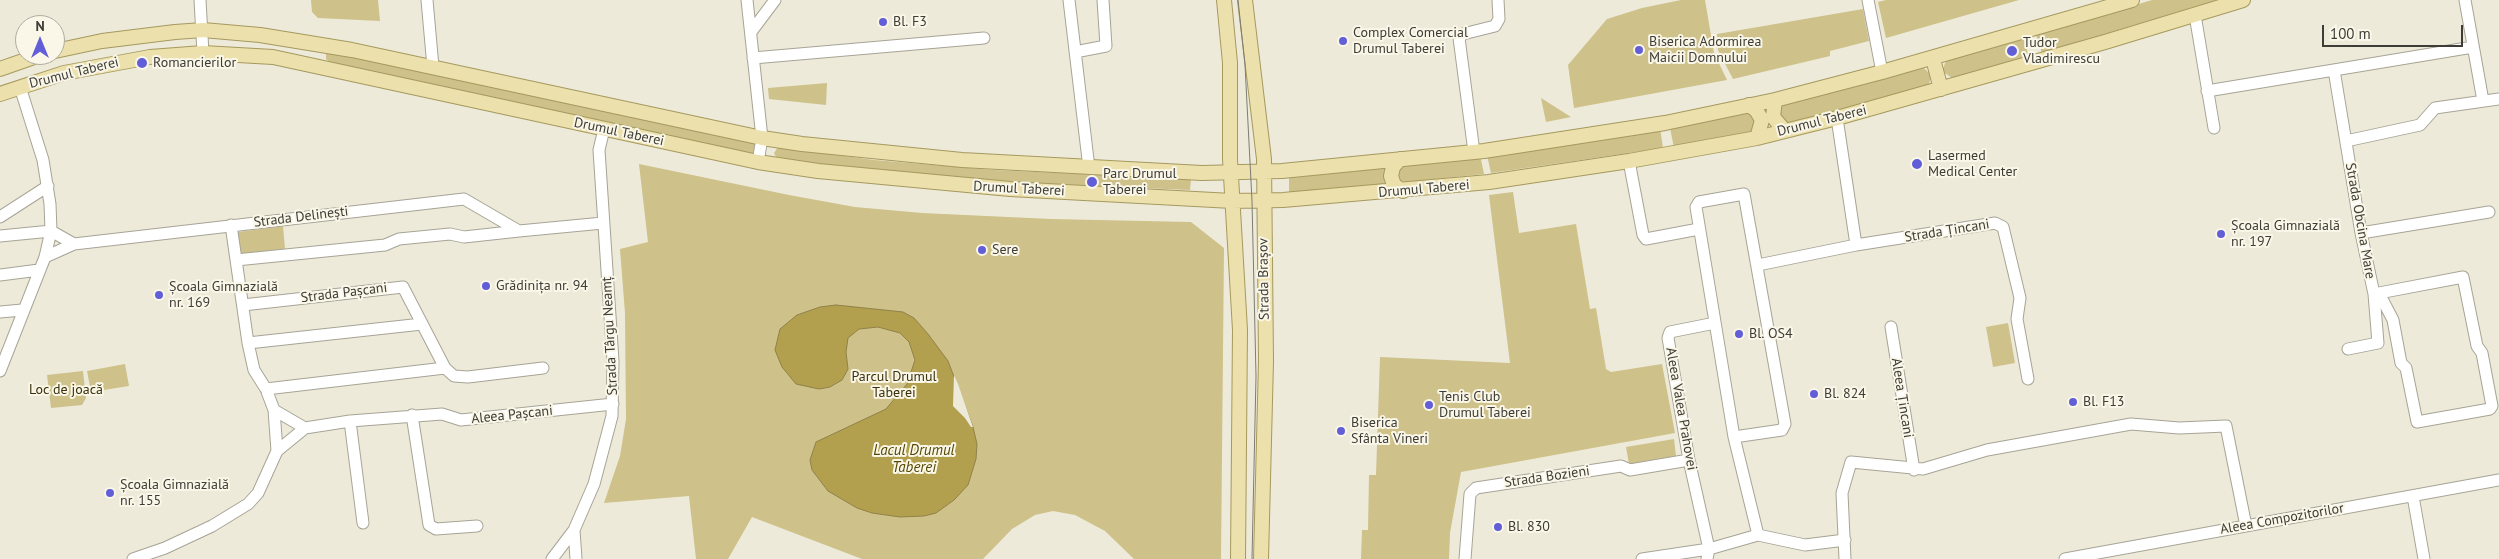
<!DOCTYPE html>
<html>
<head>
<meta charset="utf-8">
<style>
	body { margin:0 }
	#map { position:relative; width:2499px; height:559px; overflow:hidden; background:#edeada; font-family:"PT Sans",sans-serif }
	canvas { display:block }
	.north { position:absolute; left:15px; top:15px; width:50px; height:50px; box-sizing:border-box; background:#faf7e8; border:1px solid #aeaca1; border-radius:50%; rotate:0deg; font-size:14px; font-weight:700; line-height:20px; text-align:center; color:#3d3c36 }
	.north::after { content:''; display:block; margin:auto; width:18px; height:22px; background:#615ed7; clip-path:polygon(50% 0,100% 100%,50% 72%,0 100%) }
	.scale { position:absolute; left:2322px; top:25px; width:141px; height:22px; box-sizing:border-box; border:2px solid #3d3c36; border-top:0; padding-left:6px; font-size:15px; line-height:18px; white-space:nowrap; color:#3d3c36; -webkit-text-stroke:4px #faf7e8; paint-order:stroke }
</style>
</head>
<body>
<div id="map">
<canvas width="2499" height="559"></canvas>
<div class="north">N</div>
<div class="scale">100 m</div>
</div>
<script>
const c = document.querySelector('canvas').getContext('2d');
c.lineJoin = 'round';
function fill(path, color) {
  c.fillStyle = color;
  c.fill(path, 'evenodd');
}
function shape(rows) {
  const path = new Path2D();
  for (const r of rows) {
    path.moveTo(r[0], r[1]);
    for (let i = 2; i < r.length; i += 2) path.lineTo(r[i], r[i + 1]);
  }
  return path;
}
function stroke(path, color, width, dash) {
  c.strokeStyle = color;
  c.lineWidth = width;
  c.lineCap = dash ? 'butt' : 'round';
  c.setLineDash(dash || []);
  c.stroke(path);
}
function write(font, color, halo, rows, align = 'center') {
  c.font = font + ' "PT Sans",sans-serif';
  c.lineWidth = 4;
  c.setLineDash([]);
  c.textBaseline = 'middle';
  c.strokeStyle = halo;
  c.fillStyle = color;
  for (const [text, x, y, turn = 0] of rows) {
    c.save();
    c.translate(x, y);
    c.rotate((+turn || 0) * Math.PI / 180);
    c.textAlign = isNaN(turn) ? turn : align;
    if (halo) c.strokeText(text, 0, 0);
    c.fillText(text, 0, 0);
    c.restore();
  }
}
fill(shape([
	[311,0,378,0,380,21,318,18,312,12],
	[1681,0,1705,0,1714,53,1727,80,1574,108,1568,65,1607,19,1642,8],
	[1886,0,2019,0,1886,38,1878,2],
	[2152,0,2217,0,2042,53,2036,35],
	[1863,9,1869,41,1830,51,1830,56,1733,79,1718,50,1717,34],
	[2024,39,2029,57,1952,78,1942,71,1946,61],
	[332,52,759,143,757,155,332,64,326,59,326,54],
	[1924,68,1931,75,1929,85,1789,125,1779,117,1781,107,1784,104],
	[827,83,826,105,769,99,768,88],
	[1541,98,1571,117,1546,122],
	[1747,112,1751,114,1756,120,1754,130,1749,133,1674,148,1670,128],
	[1660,128,1663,148,1491,173,1487,155],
	[778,147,874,160,993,170,1191,179,1190,190,961,180,851,169,777,159,774,153],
	[1480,155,1484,174,1405,182,1396,178,1401,164],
	[639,164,789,195,855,207,922,213,1051,219,1191,222,1224,248,1221,559,1134,559,1105,531,1075,515,1053,511,1035,515,1012,529,983,559,862,559,752,517,728,559,696,559,689,496,604,503,620,456,626,419,625,313,620,249,648,242],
	[1387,168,1390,188,1289,193,1289,178],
	[1513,192,1519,233,1576,224,1590,309,1596,308,1606,369,1611,372,1662,364,1675,433,1461,472,1450,533,1449,559,1361,559,1362,530,1368,530,1369,475,1376,475,1380,357,1510,363,1489,195],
	[283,226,285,249,241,254,238,232],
	[2008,323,2015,363,1993,367,1986,327],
	[125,364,129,386,91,392,87,371],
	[83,371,86,398,82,405,51,408,47,375],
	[1674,439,1676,456,1629,464,1626,447]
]), '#cec189');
const water = shape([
	[836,305,903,312,914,318,928,334,948,361,973,427,977,444,976,459,968,485,954,500,936,513,924,516,900,517,872,513,857,508,828,491,812,470,810,460,816,442,886,409,907,384,915,360,909,342,900,333,878,327,859,329,848,338,846,352,848,369,842,380,830,387,819,389,796,384,782,367,775,350,780,329,797,315,820,307,836,305]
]);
fill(water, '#b3a04f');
stroke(water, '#908248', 1);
fill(shape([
	[954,375,958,384,973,427,971,427,965,418,953,406]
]), '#edeada');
const minor = shape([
	[200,0,203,53],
	[427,0,433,67],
	[747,0,762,138,758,162],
	[1069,0,1089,168],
	[1868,0,1882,72],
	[2465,0,2483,101],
	[2195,15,2214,128],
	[751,32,775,0],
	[1075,52,1106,46,1103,0],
	[753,58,984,38],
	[2334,70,2361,233,2374,294,2378,343,2348,349],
	[2207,91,2473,47],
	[1837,118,1856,245],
	[2346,141,2420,125,2435,108,2499,99],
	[1474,152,1459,38,1463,34,1495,26,1499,19,1498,0],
	[1629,161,1643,235,1646,239,1699,229],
	[0,217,48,186],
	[51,231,74,244],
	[2361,233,2489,212],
	[0,236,51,231],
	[45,257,74,244,464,199,519,231,603,223],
	[236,260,385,245,399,239,450,234,464,237,519,231],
	[1758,265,1856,245,1995,223,2003,227,2020,298,2017,319,2028,379],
	[0,275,39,270],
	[2374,294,2379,293,2463,277,2477,346,2482,353,2492,406,2490,409,2417,422,2406,368,2401,363,2393,320,2379,293],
	[243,305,403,287,445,368,454,376,468,377,543,368],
	[0,312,22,310],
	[1891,327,1914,470],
	[248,343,422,324],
	[0,371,45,257,51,231,50,204,43,160,20,87],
	[266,389,445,368],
	[274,410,305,428],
	[412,415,429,525,436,529,477,526],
	[350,421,363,523],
	[1734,437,1782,430,1785,424,1744,194,1699,202,1696,207,1734,437,1758,535],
	[277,451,305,428,350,421,442,414,461,420,613,404],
	[2413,496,2424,559],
	[574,530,576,559],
	[133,559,165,548,212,526,248,504,258,493,277,451,274,410,266,389,254,370,248,343,231,225],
	[552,559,574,530,594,484,612,416,613,361,599,150,604,129],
	[1465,559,1470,494,1476,488,1621,466,1630,470,1689,460],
	[1642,559,1709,549,1758,535,1805,545,1845,540],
	[1707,559,1709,549,1689,460,1668,338,1670,332,1715,323],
	[1845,559,1842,493,1851,462,1923,469,1987,450,2131,424,2179,428,2226,426,2246,526],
	[2065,559,2499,480]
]);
const major = shape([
	[1224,0,1230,63,1230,159,1240,330,1238,559],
	[1245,0,1264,159,1266,361,1261,559],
	[55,51,102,41,175,32,203,30,260,35,352,50,762,138,802,144,962,160,1202,173,1282,171,1484,151,1665,123,1775,100,1882,72,2132,0],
	[1933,59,1941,89],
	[0,69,40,55],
	[0,94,64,73,150,57,203,53,273,57,758,162,818,171,1010,189,1232,201,1283,200,1489,182,1629,161,1757,138,1837,118,2105,42,2243,0],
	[1775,100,1773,117,1785,131],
	[1749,105,1756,110,1762,120,1757,138],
	[1400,159,1393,167,1391,176,1394,185,1403,191]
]);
stroke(minor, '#a7a496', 13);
stroke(major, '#a6995e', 16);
stroke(minor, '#fff', 11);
stroke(major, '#ece0ac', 14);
stroke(shape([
	[1238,0,1245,65,1252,201,1256,376,1252,559]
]), '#7e7c73', 1);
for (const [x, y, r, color] of [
	[883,22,5,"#615ed7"],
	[1343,41,5,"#615ed7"],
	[1639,50,5,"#615ed7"],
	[2012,51,6,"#615ed7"],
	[142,63,6,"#615ed7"],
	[1917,164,6,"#615ed7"],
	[1092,182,6,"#615ed7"],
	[2221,234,5,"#615ed7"],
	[982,250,5,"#615ed7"],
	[486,286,5,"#615ed7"],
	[159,295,5,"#615ed7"],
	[1739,334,5,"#615ed7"],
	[1814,394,5,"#615ed7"],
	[2073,402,5,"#615ed7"],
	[1429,405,5,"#615ed7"],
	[1341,431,5,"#615ed7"],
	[110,493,5,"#615ed7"],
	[1498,527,5,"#615ed7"]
]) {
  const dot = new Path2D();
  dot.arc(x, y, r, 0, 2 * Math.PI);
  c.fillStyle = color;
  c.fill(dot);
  stroke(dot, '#faf7e8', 2);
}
write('14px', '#3d3c36', '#faf7e8', [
	["Bl. F3",893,22],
	["Complex Comercial",1353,33],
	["Drumul Taberei",1353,49],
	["Biserica Adormirea",1649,42],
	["Maicii Domnului",1649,58],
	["Tudor",2023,43],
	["Vladimirescu",2023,59],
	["Romancierilor",153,63],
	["Lasermed",1928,156],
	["Medical Center",1928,172],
	["Parc Drumul",1103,174],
	["Taberei",1103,190],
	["Școala Gimnazială",2231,226],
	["nr. 197",2231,242],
	["Sere",992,250],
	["Grădinița nr. 94",496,286],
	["Școala Gimnazială",169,287],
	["nr. 169",169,303],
	["Bl. OS4",1749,334],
	["Bl. 824",1824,394],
	["Tenis Club",1439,397],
	["Drumul Taberei",1439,413],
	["Bl. F13",2083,402],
	["Biserica",1351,423],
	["Sfânta Vineri",1351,439],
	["Școala Gimnazială",120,485],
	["nr. 155",120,501],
	["Bl. 830",1508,527]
], 'left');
write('14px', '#3d3c36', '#faf7e8', [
	["Drumul Taberei",74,73,-14],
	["Drumul Taberei",1822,121,-14],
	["Drumul Taberei",619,132,12],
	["Drumul Taberei",1019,189,3],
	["Drumul Taberei",1424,189,-5],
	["Strada Delinești",301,217,-7],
	["Strada Obcina Mare",2360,221,80],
	["Strada Țincani",1947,231,-9],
	["Strada Brașov",1264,279,-91],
	["Strada Pașcani",344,293,-7],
	["Strada Târgu Neamț",610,336,-93],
	["Aleea Țincani",1902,398,81],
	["Aleea Valea Prahovei",1681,409,80],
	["Aleea Pașcani",512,415,-6],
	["Strada Bozieni",1547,477,-8],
	["Aleea Compozitorilor",2282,519,-10]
]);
write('14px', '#3a320d', '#faf7e8', [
	["Parcul Drumul",894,377],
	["Taberei",894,393],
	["Loc de joacă",66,390]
]);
write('italic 15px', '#564805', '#faf7e8', [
	["Lacul Drumul",914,451],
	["Taberei",914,468]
]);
</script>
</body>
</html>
